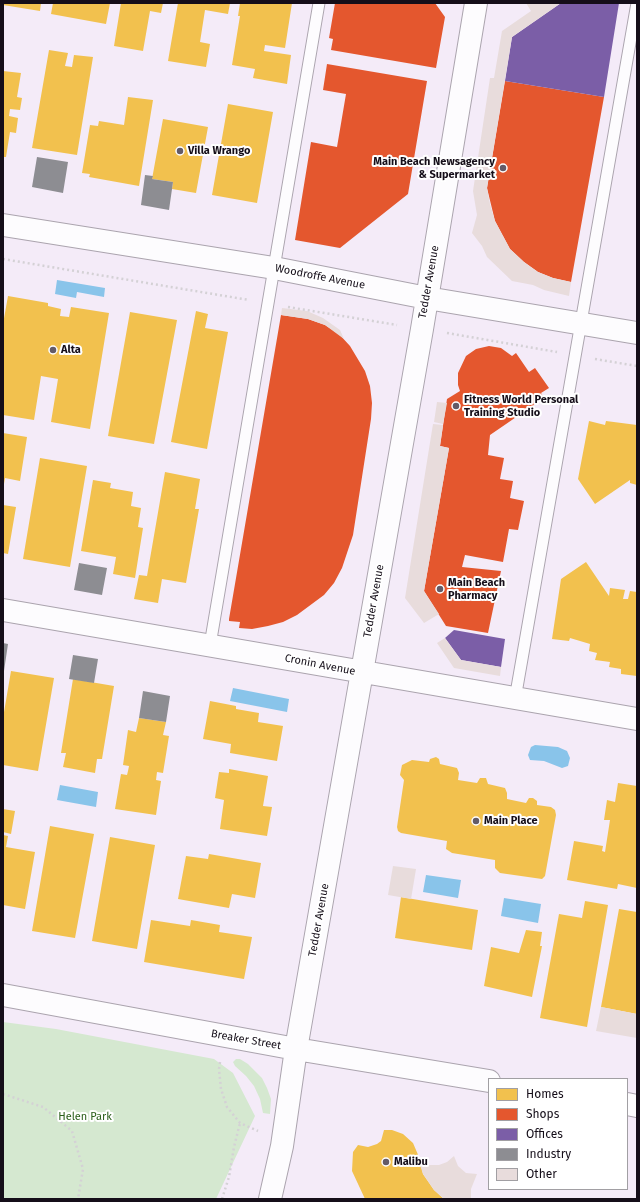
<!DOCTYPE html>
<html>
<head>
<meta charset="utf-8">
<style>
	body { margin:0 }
	#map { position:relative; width:640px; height:1202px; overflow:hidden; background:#f4ebf8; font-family:"Fira Sans",sans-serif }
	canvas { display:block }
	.frame { position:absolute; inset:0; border:4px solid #150e19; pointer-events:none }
	.legend { position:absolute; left:488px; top:1078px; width:140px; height:112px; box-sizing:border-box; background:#fff; border:1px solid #a19fa3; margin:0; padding:5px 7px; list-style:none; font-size:12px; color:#150e19 }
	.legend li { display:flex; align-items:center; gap:8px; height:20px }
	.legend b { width:20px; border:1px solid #a19fa3 }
</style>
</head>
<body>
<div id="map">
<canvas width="640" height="1202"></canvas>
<div class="frame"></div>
<ul class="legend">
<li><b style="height:11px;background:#f2c14e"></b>Homes</li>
<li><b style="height:11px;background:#e4572e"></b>Shops</li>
<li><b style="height:11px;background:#7b5ea7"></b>Offices</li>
<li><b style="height:11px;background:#8d8d92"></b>Industry</li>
<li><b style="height:11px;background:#e8dcdc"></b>Other</li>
</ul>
</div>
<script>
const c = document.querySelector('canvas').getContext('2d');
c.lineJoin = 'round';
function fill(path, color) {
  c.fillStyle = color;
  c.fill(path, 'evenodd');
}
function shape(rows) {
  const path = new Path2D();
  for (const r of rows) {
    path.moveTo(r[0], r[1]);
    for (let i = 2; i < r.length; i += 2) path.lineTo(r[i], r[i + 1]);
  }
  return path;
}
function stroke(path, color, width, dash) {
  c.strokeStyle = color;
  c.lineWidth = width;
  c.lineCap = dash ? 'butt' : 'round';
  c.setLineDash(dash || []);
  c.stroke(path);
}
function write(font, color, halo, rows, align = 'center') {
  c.font = font + ' "Fira Sans",sans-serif';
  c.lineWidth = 4;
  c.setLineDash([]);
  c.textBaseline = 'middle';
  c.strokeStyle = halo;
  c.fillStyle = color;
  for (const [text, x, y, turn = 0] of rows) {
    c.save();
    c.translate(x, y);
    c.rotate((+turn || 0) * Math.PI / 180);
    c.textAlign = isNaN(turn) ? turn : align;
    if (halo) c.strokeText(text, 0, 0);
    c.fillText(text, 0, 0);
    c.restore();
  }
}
fill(shape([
	[3,1022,56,1029,214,1059,233,1073,255,1116,216,1199,3,1199],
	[236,1059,240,1059,248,1064,262,1078,267,1088,271,1099,270,1114,263,1113,260,1099,254,1086,246,1076,235,1066,233,1062]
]), '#d5e8d0');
fill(shape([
	[57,280,105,288,104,297,77,292,76,298,55,294],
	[233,688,289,699,287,712,230,701],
	[535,745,558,747,567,751,570,758,568,766,562,768,544,761,530,760,528,755,531,747],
	[60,785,98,792,96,807,57,800],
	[426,875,461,880,458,898,423,892],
	[504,898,541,904,538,923,501,916]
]), '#89c4ea');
fill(shape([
	[3,3,41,3,40,11,3,5],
	[53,3,110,3,106,24,51,14],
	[121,3,163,3,161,13,150,11,143,51,114,46],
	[178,3,230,3,228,14,205,10,200,42,210,44,206,67,168,61],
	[240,3,292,3,285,48,265,45,264,51,291,55,287,84,253,78,255,69,232,65,240,16,238,16],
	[49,50,68,53,65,66,72,67,74,55,93,57,77,155,32,148],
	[3,71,21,73,17,97,22,98,20,110,10,109,9,116,18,118,16,133,10,132,6,157,3,157],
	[128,97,153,100,139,186,89,177,90,174,82,173,90,125,98,126,99,121,124,125],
	[228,104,273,112,257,203,212,195],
	[163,119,208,127,196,193,172,189,173,182,152,179],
	[8,296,48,303,48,306,61,309,60,316,69,317,71,307,109,313,90,429,51,422,58,379,41,376,34,420,3,415,3,324],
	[196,311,208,314,205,328,228,332,207,449,171,442],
	[130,312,177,320,154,444,108,436],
	[589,421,605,425,606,421,637,425,637,485,630,483,630,480,595,504,578,479],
	[3,433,27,437,20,481,5,478,4,484],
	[40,458,87,466,70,567,23,559],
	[165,472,200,479,195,509,199,509,186,583,162,579,158,603,134,599,139,575,147,576],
	[93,480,111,483,110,488,133,492,131,506,141,508,138,527,143,528,135,578,113,574,116,557,81,551],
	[3,505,16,507,8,554,3,553],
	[586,562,609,596,610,588,625,590,623,599,628,599,630,591,637,592,637,676,621,674,621,669,609,667,610,662,595,660,597,653,589,651,590,644,570,638,569,641,552,639,561,579],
	[11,671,54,678,38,771,3,765,3,718],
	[73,679,114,686,102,759,97,759,95,773,63,767,66,753,61,753],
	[210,701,236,706,236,709,259,713,258,722,283,726,277,761,230,753,231,744,203,739],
	[139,718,166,722,163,735,169,736,163,773,157,772,156,780,161,781,156,815,115,809,121,774,127,775,128,771,129,766,123,765,128,730,136,732],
	[436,757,439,759,440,764,457,768,459,773,458,780,477,783,480,778,486,778,488,784,505,788,507,793,507,799,526,803,529,798,533,798,537,801,537,805,551,807,555,810,556,815,545,876,542,879,500,873,495,868,495,860,452,853,446,849,447,841,401,833,398,831,397,827,404,780,400,775,402,765,412,760,429,762,430,759],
	[229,769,268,776,263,806,272,807,267,836,220,829,224,800,215,798,219,772,229,773],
	[618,783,637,786,637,888,618,884,617,889,567,880,574,841,603,846,602,851,605,852,610,820,604,820,607,800,615,802],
	[3,809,15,811,11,834,3,832],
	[50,826,94,834,75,938,32,931],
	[3,835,8,836,6,847,35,852,25,909,3,905],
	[110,837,155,845,137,949,92,941],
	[209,854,261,863,255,898,232,894,229,908,178,899,186,856,208,859],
	[401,897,478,910,472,950,395,938],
	[585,901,608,905,587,1027,540,1018,559,914,582,918],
	[619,909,637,912,637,1014,601,1007],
	[151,920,190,926,191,920,220,925,219,932,252,937,244,979,144,962],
	[526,930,542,932,540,946,542,946,532,997,484,986,491,947,519,953],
	[384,1130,392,1130,403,1134,413,1143,419,1157,423,1174,434,1190,444,1199,365,1199,352,1171,353,1152,358,1145,368,1147,377,1144,381,1141]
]), '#f2c14e');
fill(shape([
	[335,3,435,3,445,17,436,68,331,50,333,39,329,38],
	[327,64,427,81,408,194,340,248,295,240,311,142,337,147,346,94,323,90],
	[505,81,604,97,571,282,553,278,538,272,524,262,510,249,495,221,487,188],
	[281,315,308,319,325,325,339,334,350,346,365,371,370,386,372,403,371,419,353,535,342,568,334,583,324,595,297,615,283,622,268,626,252,629,239,628,240,622,229,621,229,619],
	[489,346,501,348,512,356,516,353,529,372,535,368,549,388,541,393,544,398,490,435,488,455,504,458,500,479,513,481,510,498,524,501,518,530,509,529,503,562,465,555,462,567,501,571,488,633,446,626,424,591,449,448,440,446,447,399,460,391,458,385,458,373,466,356,476,349]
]), '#e4572e');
fill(shape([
	[561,3,619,3,604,97,505,81,512,37],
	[454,630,505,639,501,667,461,660,445,638]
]), '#7b5ea7');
fill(shape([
	[37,157,68,162,63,193,32,187],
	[145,175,153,176,152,179,173,182,169,210,141,205],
	[79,563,107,568,102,595,74,590],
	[3,643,8,644,4,671,3,671],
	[73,655,98,659,94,683,69,679],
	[143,691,170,696,166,722,139,718]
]), '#8d8d92');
fill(shape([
	[526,3,561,3,512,37,487,188,490,204,495,221,510,249,524,262,538,272,553,278,571,282,569,296,544,290,533,285,512,281,487,257,482,246,472,233,477,215,473,191,490,78,494,78,502,31,531,11],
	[282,308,307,311,323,318,340,330,344,339,325,325,308,319,281,315],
	[437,402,447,403,443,424,434,422],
	[433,424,443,425,440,446,449,448,424,591,439,614,424,623,405,598],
	[445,638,461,660,501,667,500,676,454,668,437,643],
	[393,866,416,869,411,899,388,895],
	[601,1007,637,1014,637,1038,596,1031],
	[454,1156,458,1166,466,1173,477,1174,471,1189,471,1199,444,1199,434,1190,423,1174,420,1165,439,1165,447,1162]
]), '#e8dcdc');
const lane = shape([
	[210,645,319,3],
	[515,699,637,3]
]);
const street = shape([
	[3,225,274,268,427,298,637,333],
	[3,610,637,719],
	[3,995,296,1049,489,1081],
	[627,1104,637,1106],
	[270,1199,282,1146,296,1049,422,329,476,3]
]);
stroke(lane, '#aba4ae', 13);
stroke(street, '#aba4ae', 24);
stroke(shape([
	[3,259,249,300],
	[288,307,397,325],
	[447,333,557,352],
	[595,359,637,366],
	[220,1062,219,1069,221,1089,227,1107,240,1123,258,1131],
	[3,1094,43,1107,72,1131,83,1169,78,1199],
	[222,1199,229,1177,234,1147,240,1123]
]), '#d4d1d5', 2.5, [2, 3]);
stroke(lane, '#fdfcfe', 11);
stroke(street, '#fdfcfe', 22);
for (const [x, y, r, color] of [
	[180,151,4,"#635b67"],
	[503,168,4,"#635b67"],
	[53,350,4,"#635b67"],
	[456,406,4,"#635b67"],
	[440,589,4,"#635b67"],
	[476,821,4,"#635b67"],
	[386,1162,4,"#635b67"]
]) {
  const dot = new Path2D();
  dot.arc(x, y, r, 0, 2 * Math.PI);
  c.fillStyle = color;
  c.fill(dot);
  stroke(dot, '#fff', 1.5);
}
write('bold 11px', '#150e19', '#fff', [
	["Villa Wrango",188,151],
	["Main Beach Newsagency",495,162,"right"],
	["& Supermarket",495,175,"right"],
	["Alta",61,350],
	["Fitness World Personal",464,400],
	["Training Studio",464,413],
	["Main Beach",448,583],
	["Pharmacy",448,596],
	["Main Place",484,821],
	["Malibu",394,1162]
], 'left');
write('11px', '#150e19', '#fff', [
	["Woodroffe Avenue",320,277,11],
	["Tedder Avenue",429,282,-80],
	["Tedder Avenue",374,601,-80],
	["Cronin Avenue",320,665,11],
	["Tedder Avenue",319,920,-80],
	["Breaker Street",246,1040,10]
]);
write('11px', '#295d19', '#fff', [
	["Helen Park",85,1117]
]);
</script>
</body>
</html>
